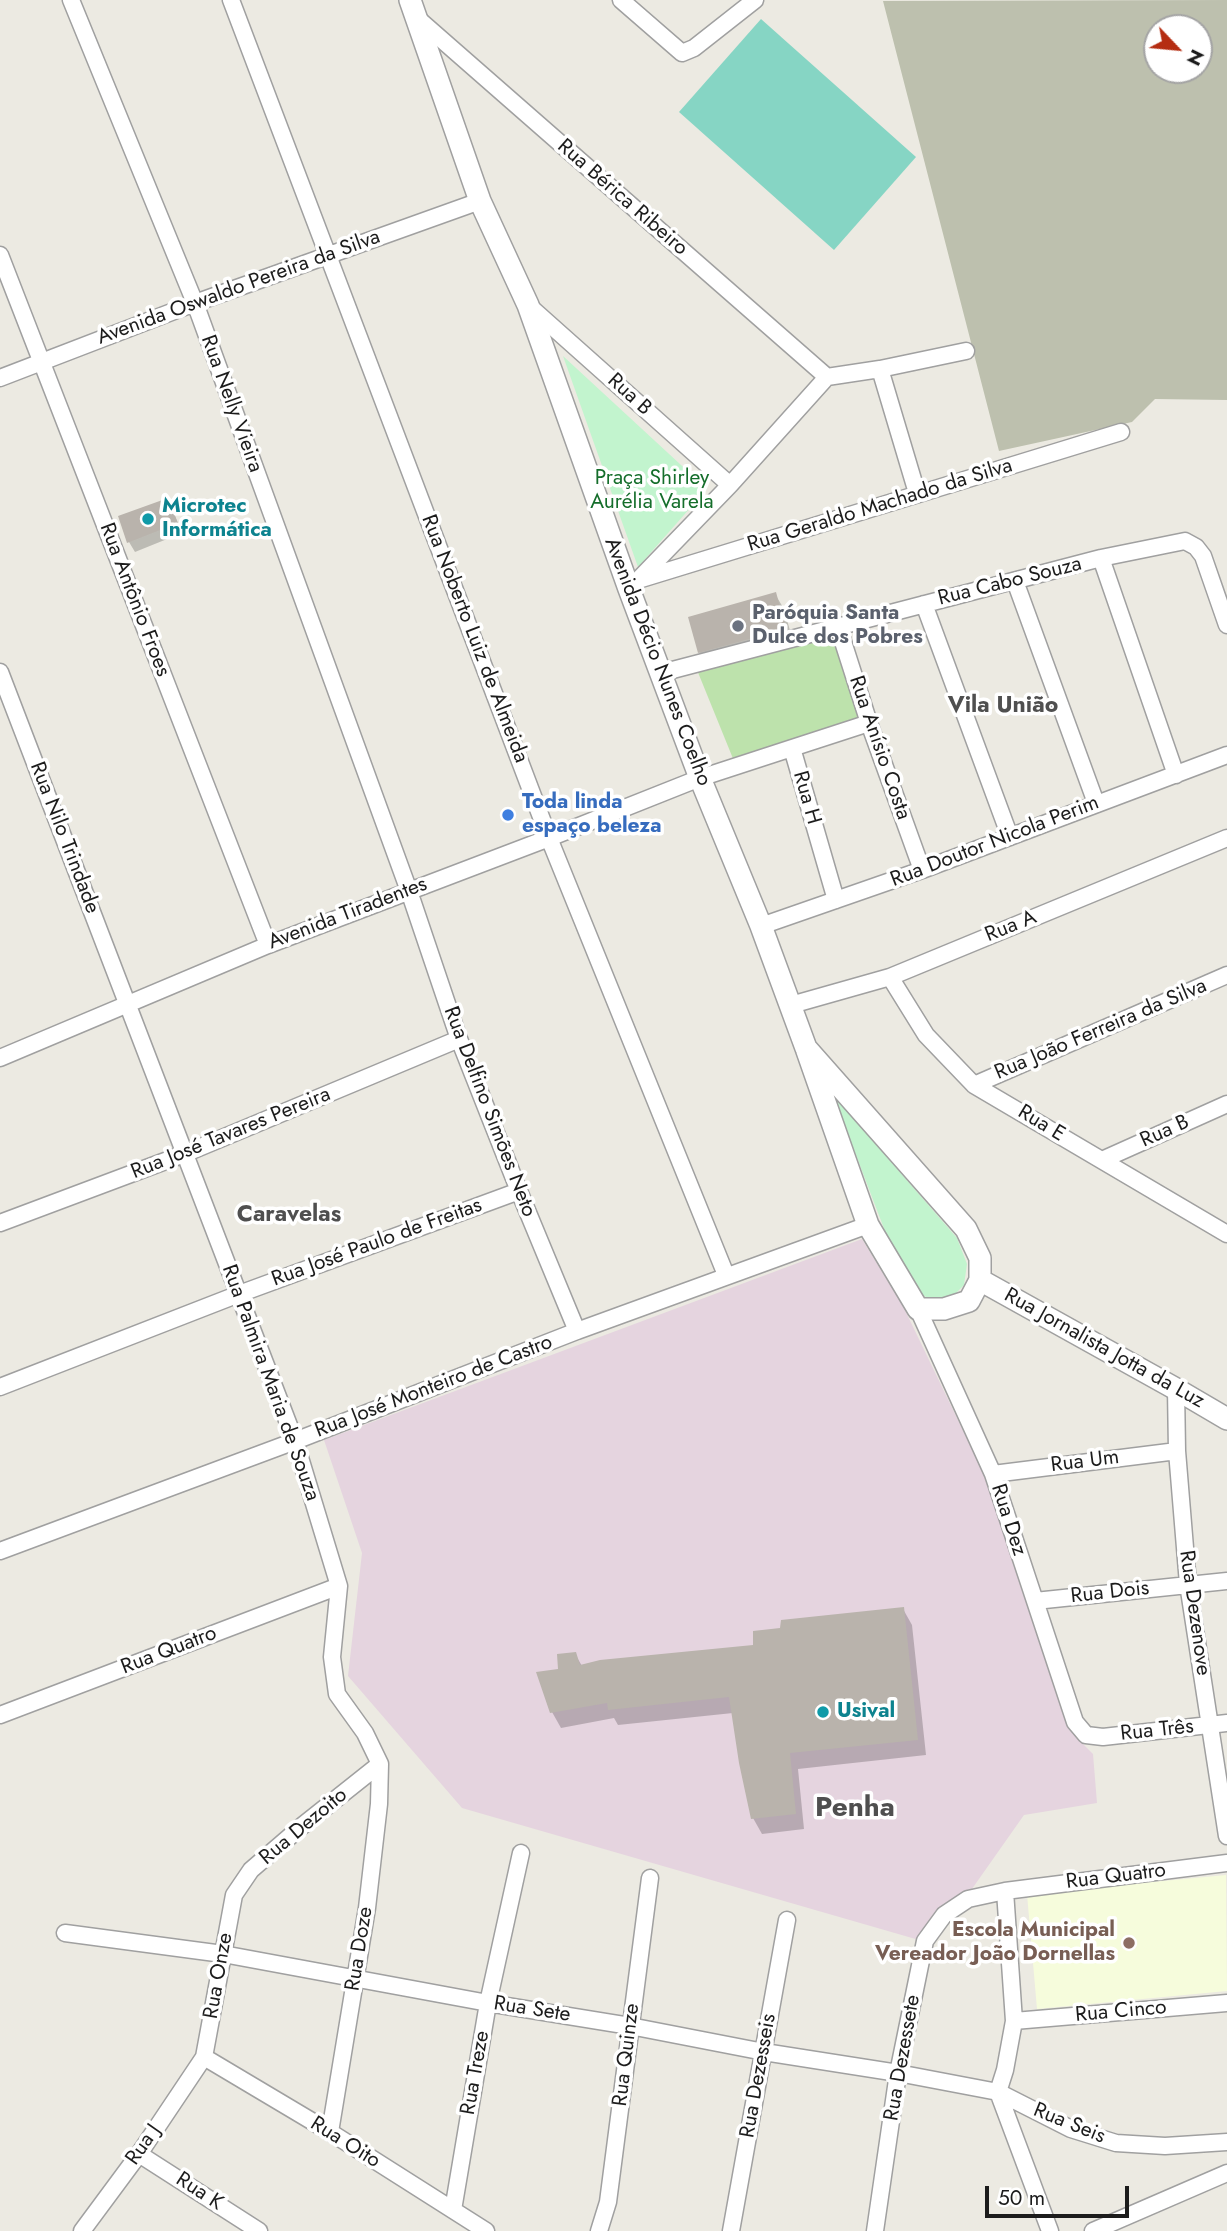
<!DOCTYPE html>
<html>
<head>
<meta charset="utf-8">
<style>
	body { margin:0 }
	#map { position:relative; width:1227px; height:2231px; overflow:hidden; background:#eceae2; font-family:Jost,sans-serif }
	canvas { display:block }
	.north { position:absolute; left:1143px; top:14px; width:70px; height:70px; box-sizing:border-box; background:#fff; border:2px solid #a4a4a4; border-radius:50%; rotate:116deg; font-size:19px; font-weight:700; line-height:28px; text-align:center; color:#1c1c1c }
	.north::after { content:''; display:block; margin:auto; width:24px; height:32px; background:#b52d12; clip-path:polygon(50% 0,100% 100%,50% 72%,0 100%) }
	.scale { position:absolute; left:985px; top:2186px; width:144px; height:32px; box-sizing:border-box; border:4px solid #1c1c1c; border-top:0; padding-left:9px; font-size:21px; line-height:24px; white-space:nowrap; color:#1c1c1c; -webkit-text-stroke:5px #fff; paint-order:stroke }
</style>
</head>
<body>
<div id="map">
<canvas width="1227" height="2231"></canvas>
<div class="north">N</div>
<div class="scale">50 m</div>
</div>
<script>
const c = document.querySelector('canvas').getContext('2d');
c.lineJoin = 'round';
function fill(path, color) {
  c.fillStyle = color;
  c.fill(path, 'evenodd');
}
function shape(rows) {
  const path = new Path2D();
  for (const r of rows) {
    path.moveTo(r[0], r[1]);
    for (let i = 2; i < r.length; i += 2) path.lineTo(r[i], r[i + 1]);
  }
  return path;
}
function stroke(path, color, width, dash) {
  c.strokeStyle = color;
  c.lineWidth = width;
  c.lineCap = dash ? 'butt' : 'round';
  c.setLineDash(dash || []);
  c.stroke(path);
}
function write(font, color, halo, rows, align = 'center') {
  c.font = font + ' Jost,sans-serif';
  c.lineWidth = 7;
  c.setLineDash([]);
  c.textBaseline = 'middle';
  c.strokeStyle = halo;
  c.fillStyle = color;
  for (const [text, x, y, turn = 0] of rows) {
    c.save();
    c.translate(x, y);
    c.rotate((+turn || 0) * Math.PI / 180);
    c.textAlign = isNaN(turn) ? turn : align;
    if (halo) c.strokeText(text, 0, 0);
    c.fillText(text, 0, 0);
    c.restore();
  }
}
fill(shape([
	[862,1239,903,1306,983,1472,1067,1722,1076,1737,1093,1754,1097,1803,1024,1815,967,1896,919,1940,462,1808,348,1676,362,1553,324,1440]
]), '#e5d4df');
fill(shape([
	[1226,1875,1227,1991,1037,2009,1027,1894]
]), '#f6fcdc');
fill(shape([
	[1227,0,1227,400,1155,399,1132,422,999,451,883,1],
	[1157,28,1199,28,1199,70,1157,70]
]), '#bdc0ae');
fill(shape([
	[835,634,860,719,734,761,697,670]
]), '#bde2ac');
fill(shape([
	[563,356,707,489,638,567],
	[833,1095,957,1238,967,1264,964,1285,953,1296,938,1301,918,1294,906,1286]
]), '#c2f4ce');
fill(shape([
	[761,19,916,157,834,250,679,112]
]), '#86d5c4');
fill(shape([
	[168,500,182,533,135,552,129,542,120,517],
	[775,594,784,609,794,645,708,667,699,652],
	[903,1609,912,1625,926,1755,798,1769,804,1829,762,1834,753,1818,733,1713,618,1725,614,1718,561,1728,552,1712,560,1670,575,1654,582,1666,754,1647]
]), '#0003');
fill(shape([
	[168,498,178,523,127,543,118,516],
	[776,592,786,629,698,653,688,617],
	[904,1607,918,1740,790,1753,796,1814,751,1819,739,1763,729,1697,608,1710,607,1703,550,1713,536,1672,558,1669,557,1654,576,1652,580,1665,600,1660,753,1645,753,1631,780,1628,781,1620]
]), '#b9b3ac');
const minor = shape([
	[71,0,195,303,409,891,459,1039,519,1191,577,1331],
	[231,0,549,838,726,1275],
	[621,0,682,53,694,48,755,0],
	[417,18,827,377],
	[0,255,268,945],
	[528,305,730,485],
	[880,369,917,493],
	[827,377,880,369,966,351],
	[0,378,195,303,480,201],
	[1101,558,1176,775],
	[640,578,730,485,827,377],
	[638,580,1121,432],
	[1015,581,1096,803],
	[924,604,1010,837],
	[838,626,869,723,922,870],
	[0,672,295,1441,339,1586,332,1657,337,1694,365,1733,380,1764,379,1804,367,1908,330,2132],
	[661,673,1101,558,1185,541,1196,547,1203,556,1227,625],
	[792,748,869,723],
	[761,926,922,870,1227,755],
	[890,977,926,1035,974,1085,1227,1234],
	[791,1005,890,977,1227,838],
	[0,1058,268,945,549,838,700,778,792,748,836,900],
	[974,1085,1227,975],
	[1102,1160,1227,1104],
	[0,1223,184,1154,459,1039],
	[918,1309,993,1474,1075,1722,1086,1735,1103,1737,1227,1723],
	[0,1387,239,1294,519,1191],
	[1176,1389,1177,1451,1188,1584,1227,1836],
	[993,1474,1177,1451],
	[0,1551,295,1441,577,1331,868,1225],
	[1035,1601,1227,1581],
	[0,1715,339,1586],
	[1005,1891,1014,2021,1005,2070,998,2092,1050,2231],
	[65,1933,223,1954,488,2003,630,2026,764,2052,898,2073,998,2092,1071,2129,1116,2143,1165,2146,1227,2142],
	[1014,2021,1227,2003],
	[204,2057,330,2132,486,2231],
	[139,2154,259,2231],
	[453,2210,488,2003,521,1853],
	[82,2231,139,2154,204,2057,234,1895,251,1870,302,1826,380,1764],
	[599,2231,608,2202,650,1878],
	[731,2231,787,1920],
	[875,2231,898,2073,925,1941,944,1915,968,1899,1005,1891,1227,1863],
	[1093,2231,1227,2173]
]);
const tertiary = shape([
	[410,0,480,201,528,305,629,589,700,778,761,926,806,1048,868,1225,918,1309,944,1309,969,1301,980,1280,980,1258,966,1229,806,1048],
	[980,1280,1176,1389,1227,1419]
]);
stroke(minor, '#a0a0a0', 19);
stroke(tertiary, '#a0a0a0', 24);
stroke(minor, '#fff', 16);
stroke(tertiary, '#fff', 21);
for (const [x, y, r, color] of [
	[148,519,7,"#0f9aa8"],
	[738,626,7,"#6b7280"],
	[508,815,7,"#3f7fe0"],
	[823,1712,7,"#0f9aa8"],
	[1129,1943,7,"#8d6e63"]
]) {
  const dot = new Path2D();
  dot.arc(x, y, r, 0, 2 * Math.PI);
  c.fillStyle = color;
  c.fill(dot);
  stroke(dot, '#fff', 2.5);
}
write('21px', '#1c1c1c', '#fff', [
	["Rua Bérica Ribeiro",622,198,41],
	["Avenida Oswaldo Pereira da Silva",239,288,-20],
	["Rua B",629,395,42],
	["Rua Nelly Vieira",231,404,70],
	["Rua Geraldo Machado da Silva",880,506,-17],
	["Rua Cabo Souza",1010,582,-14],
	["Rua Antônio Froes",134,600,69],
	["Rua Noberto Luiz de Almeida",474,639,69],
	["Avenida Décio Nunes Coelho",657,662,69],
	["Rua Anísio Costa",879,748,71],
	["Rua H",806,798,74],
	["Rua Nilo Trindade",64,838,69],
	["Rua Doutor Nicola Perim",995,842,-21],
	["Avenida Tiradentes",348,914,-21],
	["Rua A",1011,927,-22],
	["Rua João Ferreira da Silva",1101,1030,-23],
	["Rua Delfino Simões Neto",489,1112,69],
	["Rua E",1041,1124,31],
	["Rua B",1165,1132,-24],
	["Rua José Tavares Pereira",231,1134,-22],
	["Rua José Paulo de Freitas",377,1243,-20],
	["Rua Jornalista Jotta da Luz",1104,1349,29],
	["Rua Palmira Maria de Souza",270,1383,70],
	["Rua José Monteiro de Castro",434,1387,-21],
	["Rua Um",1085,1462,-7],
	["Rua Dez",1008,1520,72],
	["Rua Dois",1110,1593,-6],
	["Rua Dezenove",1194,1613,82],
	["Rua Quatro",169,1651,-21],
	["Rua Três",1157,1731,-6],
	["Rua Dezoito",304,1827,-40],
	["Rua Quatro",1116,1877,-7],
	["Rua Doze",360,1949,-81],
	["Rua Onze",219,1976,-80],
	["Rua Sete",532,2010,9],
	["Rua Cinco",1121,2012,-5],
	["Rua Quinze",627,2055,-83],
	["Rua Dezessete",903,2058,-80],
	["Rua Treze",476,2073,-80],
	["Rua Dezesseis",759,2076,-80],
	["Rua Seis",1069,2124,22],
	["Rua Oito",345,2143,32],
	["Rua J",144,2145,-55],
	["Rua K",199,2192,33]
]);
write('21px', '#156e2b', '#fff', [
	["Praça Shirley",652,479],
	["Aurélia Varela",652,503]
]);
write('bold 21px', '#0d838f', '#fff', [
	["Microtec",162,507],
	["Informática",162,531],
	["Usival",837,1712]
], 'left');
write('bold 21px', '#5b616d', '#fff', [
	["Paróquia Santa",752,614],
	["Dulce dos Pobres",752,638]
], 'left');
write('bold 21px', '#366cbe', '#fff', [
	["Toda linda",522,803],
	["espaço beleza",522,827]
], 'left');
write('bold 21px', '#785e54', '#fff', [
	["Escola Municipal",1115,1931],
	["Vereador João Dornellas",1115,1955]
], 'right');
write('bold 23px', '#4f4f4f', '#fff', [
	["Vila União",1003,706],
	["Caravelas",289,1215]
]);
write('bold 28px', '#4f4f4f', '#fff', [
	["Penha",855,1809]
]);
</script>
</body>
</html>
